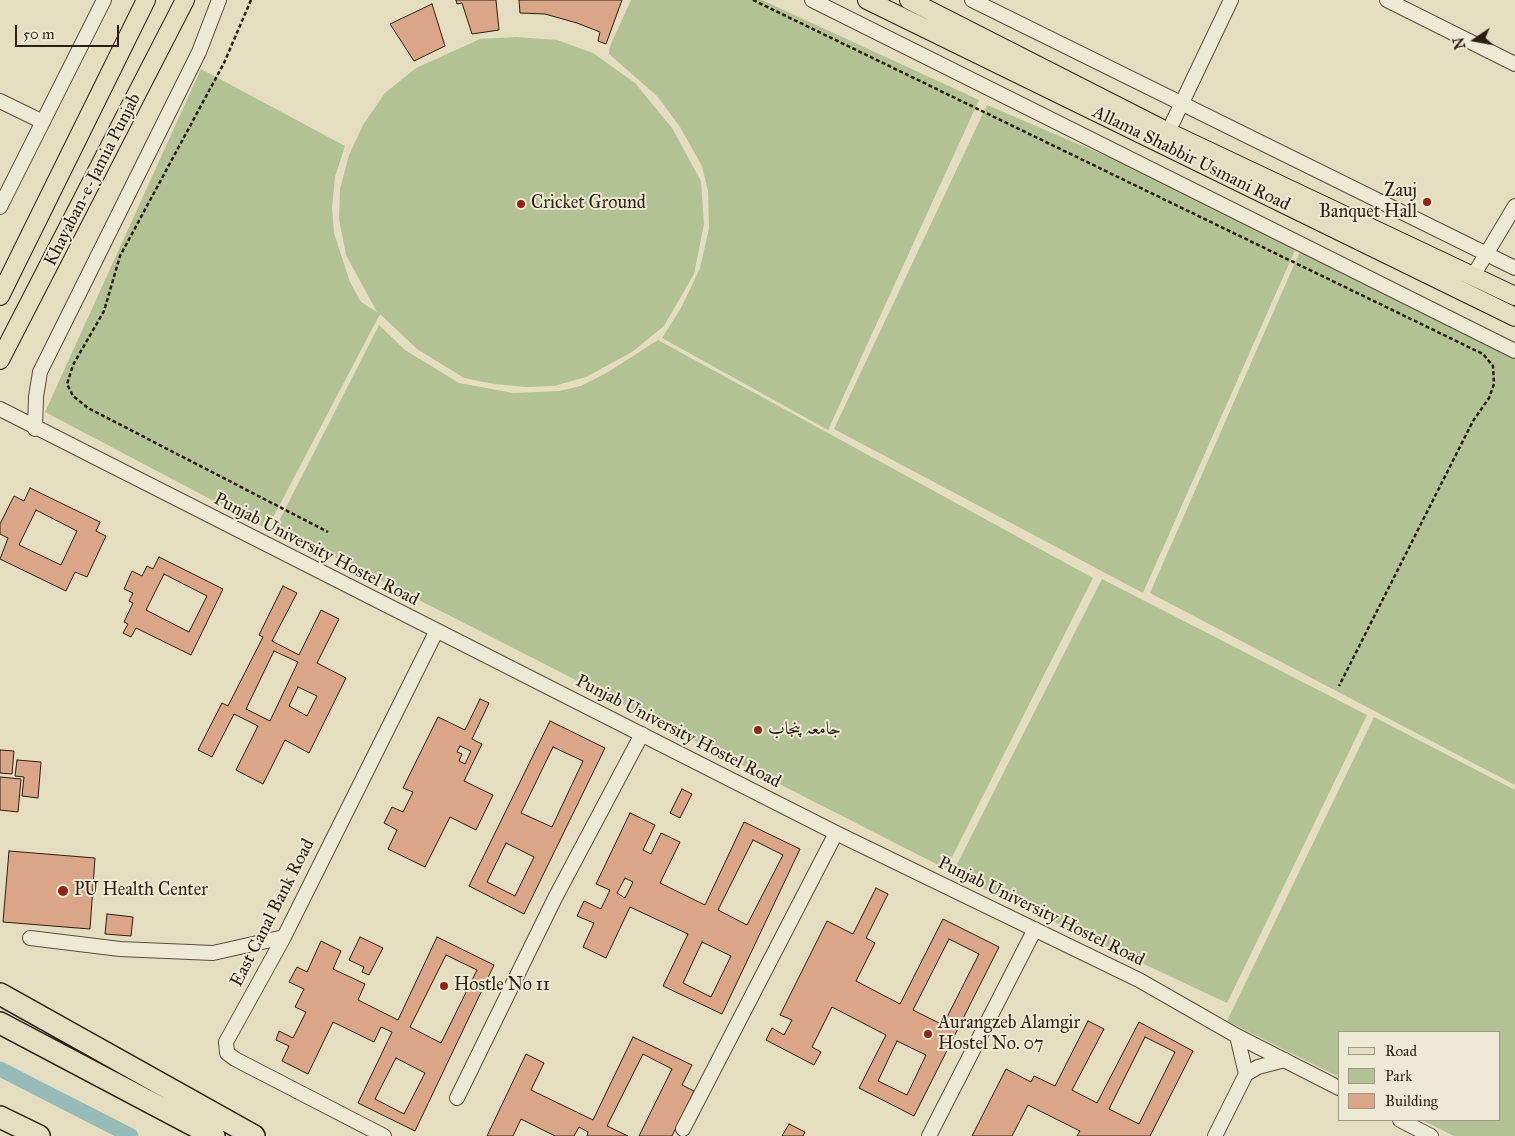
<!DOCTYPE html>
<html>
<head>
<meta charset="utf-8">
<style>
	body { margin:0 }
	#map { position:relative; width:1515px; height:1136px; overflow:hidden; background:#e5ddbf; font-family:"IM FELL Great Primer",serif }
	canvas { display:block }
	.legend { position:absolute; left:1338px; top:1031px; width:162px; height:90px; box-sizing:border-box; background:#eee9d5; border:1px solid #a19887; margin:0; padding:6px 9px; list-style:none; font-size:15px; color:#2d1e11 }
	.legend li { display:flex; align-items:center; gap:10px; height:25px }
	.legend b { width:25px; border:1px solid #a19887 }
	.north { position:absolute; left:1450px; top:15px; width:50px; height:50px; -webkit-text-stroke:4px #eee9d5; paint-order:stroke; rotate:258deg; font-size:14px; font-weight:700; line-height:20px; text-align:center; color:#2d1e11 }
	.north::after { content:''; display:block; margin:auto; width:18px; height:22px; background:#2d1e11; clip-path:polygon(50% 0,100% 100%,50% 72%,0 100%) }
	.scale { position:absolute; left:15px; top:25px; width:104px; height:22px; box-sizing:border-box; border:2px solid #2d1e11; border-top:0; padding-left:6px; font-size:15px; line-height:18px; white-space:nowrap; color:#2d1e11; -webkit-text-stroke:4px #eee9d5; paint-order:stroke }
</style>
</head>
<body>
<div id="map">
<canvas width="1515" height="1136"></canvas>
<ul class="legend">
<li><b style="height:6px;background:#e5ddbf"></b>Road</li>
<li><b style="height:14px;background:#b2c294"></b>Park</li>
<li><b style="height:14px;background:#dba588"></b>Building</li>
</ul>
<div class="north">N</div>
<div class="scale">50 m</div>
</div>
<script>
const c = document.querySelector('canvas').getContext('2d');
c.lineJoin = 'round';
function fill(path, color) {
  c.fillStyle = color;
  c.fill(path, 'evenodd');
}
function shape(rows) {
  const path = new Path2D();
  for (const r of rows) {
    path.moveTo(r[0], r[1]);
    for (let i = 2; i < r.length; i += 2) path.lineTo(r[i], r[i + 1]);
  }
  return path;
}
function stroke(path, color, width, dash) {
  c.strokeStyle = color;
  c.lineWidth = width;
  c.lineCap = dash ? 'butt' : 'round';
  c.setLineDash(dash || []);
  c.stroke(path);
}
function write(font, color, halo, rows, align = 'center') {
  c.font = font + ' "IM FELL Great Primer",Amiri,serif';
  c.lineWidth = 4;
  c.setLineDash([]);
  c.textBaseline = 'middle';
  c.strokeStyle = halo;
  c.fillStyle = color;
  for (const [text, x, y, turn = 0] of rows) {
    c.save();
    c.translate(x, y);
    c.rotate((+turn || 0) * Math.PI / 180);
    c.textAlign = isNaN(turn) ? turn : align;
    if (halo) c.strokeText(text, 0, 0);
    c.fillText(text, 0, 0);
    c.restore();
  }
}
fill(shape([
	[631,0,762,0,979,100,828,430,662,338,681,308,700,268,709,228,708,191,702,166,680,127,657,96,609,54,610,46],
	[516,37,557,40,593,53,635,83,672,128,701,181,704,224,694,274,664,326,632,352,586,377,554,386,526,387,494,384,464,378,417,349,380,314,267,529,45,412,201,69,345,146,335,177,332,208,334,233,350,282,361,302,377,312,346,255,339,219,340,189,349,155,363,125,385,93,416,68,480,39],
	[987,105,1300,239,1143,593,834,429],
	[1301,249,1515,350,1515,785,1150,593],
	[379,325,405,350,459,383,513,393,559,391,581,386,608,372,658,340,1093,578,946,869,276,527],
	[1102,579,1367,715,1227,1003,952,874],
	[1374,717,1515,790,1515,1136,1454,1136,1422,1120,1499,1120,1499,1032,1339,1032,1339,1077,1227,1021]
]), '#b2c294');
stroke(shape([
	[0,1069,131,1136]
]), '#97bbb8', 15);
const building = shape([
	[456,0,496,0,499,30,472,34,462,3,457,4,456,0],
	[519,0,622,0,606,44,598,41,600,32,577,23,545,14,520,13,519,0],
	[432,4,445,46,414,61,390,24,432,4],
	[30,488,100,522,96,531,106,536,87,577,75,572,66,591,0,559,8,538,0,534,0,524,14,496,24,501,30,488],
	[36,510,77,531,61,565,19,545,36,510],
	[159,557,223,589,191,655,136,628,131,637,123,633,128,624,124,622,133,603,129,601,133,593,124,589,132,571,142,576,147,566,153,569,159,557],
	[164,574,207,596,189,632,146,610,164,574],
	[283,586,297,593,272,641,299,655,321,610,339,619,317,663,346,678,309,753,285,740,263,784,236,770,258,726,234,714,212,757,198,750,222,703,228,706,263,637,259,635,283,586],
	[274,651,298,662,270,721,246,709,274,651],
	[298,687,317,696,307,716,289,706,298,687],
	[480,699,489,703,472,739,482,744,464,781,493,795,476,830,450,817,425,867,388,849,397,830,384,823,392,807,403,812,413,792,403,788,438,717,465,730,480,699],
	[460,746,471,751,465,764,459,761,462,754,457,752,460,746],
	[550,721,605,748,524,914,469,886,550,721],
	[553,747,583,761,552,827,521,813,553,747],
	[506,843,534,857,515,896,487,882,506,843],
	[0,750,14,751,12,774,0,773,0,750],
	[17,760,41,762,38,798,22,796,24,777,15,776,17,760],
	[0,777,21,779,18,812,0,810,0,777],
	[682,789,692,794,680,818,670,813,682,789],
	[630,813,655,825,643,850,651,854,661,833,680,842,660,883,705,905,744,822,800,849,722,1014,663,986,688,934,630,907,606,958,583,947,594,923,577,916,584,901,601,909,610,890,596,884,630,813],
	[753,840,783,855,747,925,718,910,753,840],
	[625,878,633,882,625,898,617,893,625,878],
	[702,942,731,956,711,997,683,983,702,942],
	[9,851,95,858,90,929,3,922,9,851],
	[876,888,888,894,866,938,875,943,856,981,900,1004,943,919,999,947,914,1116,859,1088,886,1035,832,1007,812,1047,821,1052,814,1065,766,1040,772,1028,784,1035,792,1020,780,1015,827,921,853,934,876,888],
	[949,939,979,954,943,1025,913,1010,949,939],
	[897,1041,926,1055,907,1095,878,1081,897,1041],
	[107,914,133,917,131,936,105,934,107,914],
	[360,937,383,948,369,975,362,972,364,967,349,960,360,937],
	[437,937,494,965,415,1131,358,1103,392,1032,381,1027,374,1042,333,1022,308,1074,282,1061,289,1046,276,1040,279,1031,293,1038,306,1012,295,1007,304,989,289,982,297,967,307,972,321,941,341,951,333,969,365,984,358,1000,398,1020,437,937],
	[446,955,477,970,441,1043,410,1027,446,955],
	[396,1058,425,1073,404,1114,375,1099,396,1058],
	[1088,1021,1104,1029,1072,1090,1097,1103,1139,1022,1193,1051,1150,1136,1077,1136,1080,1131,1028,1105,1012,1136,972,1136,1006,1069,1031,1082,1034,1076,1055,1086,1088,1021],
	[1145,1037,1175,1052,1139,1124,1109,1109,1145,1037],
	[633,1037,692,1065,682,1085,694,1091,672,1136,639,1136,672,1069,643,1054,607,1126,628,1136,587,1136,588,1132,579,1127,574,1136,555,1136,521,1119,513,1136,487,1136,526,1054,544,1063,531,1090,593,1120,633,1037],
	[789,1124,805,1132,803,1136,782,1136,789,1124]
]);
fill(building, '#dba588');
stroke(building, '#2d1e11', 1);
const minor = shape([
	[812,0,1515,351],
	[972,0,1515,268],
	[1387,0,1515,64],
	[0,101,43,122],
	[1168,132,1231,0],
	[0,207,104,0],
	[1473,276,1515,206],
	[0,409,836,833,1139,980,1237,1036,1339,1088],
	[35,429,36,397,40,372,199,52,219,0],
	[30,938,120,949,213,953,284,937],
	[1237,1036,1246,1074],
	[457,1098,555,898,642,734],
	[1400,1120,1431,1136],
	[683,1129,836,833],
	[384,1136,235,1059,227,1053,226,1042,284,937,436,632],
	[929,1136,1035,929],
	[1215,1136,1246,1074,1258,1067,1285,1060]
]);
const major = shape([
	[867,0,1515,317],
	[909,0,1168,132,1515,296],
	[0,296,146,0],
	[0,360,185,0]
]);
const highway = shape([
	[0,994,254,1136],
	[0,1023,214,1136],
	[0,1117,39,1136]
]);
stroke(minor, '#5b4e3c', 16);
stroke(major, '#2d1e11', 20);
stroke(highway, '#2d1e11', 24);
stroke(shape([
	[251,0,224,63,120,256,104,311,73,365,67,384,73,396,88,408,328,532],
	[753,0,1483,354,1493,366,1494,384,1489,398,1473,421,1339,686]
]), '#2d1e11', 2.5, [4, 2.5]);
stroke(minor, '#eee9d5', 14);
stroke(major, '#e5ddbf', 18);
stroke(highway, '#e5ddbf', 21);
for (const [x, y, r, color] of [
	[1427,202,5,"#8f2418"],
	[521,204,5,"#8f2418"],
	[758,730,5,"#8f2418"],
	[63,891,6,"#8f2418"],
	[444,986,5,"#8f2418"],
	[928,1034,5,"#8f2418"]
]) {
  const dot = new Path2D();
  dot.arc(x, y, r, 0, 2 * Math.PI);
  c.fillStyle = color;
  c.fill(dot);
  stroke(dot, '#eee9d5', 2);
}
write('18px', '#2d1e11', '#eee9d5', [
	["Allama Shabbir Usmani Road",1191,159,26],
	["Khayaban-e-Jamia Punjab",93,180,-63],
	["Punjab University Hostel Road",316,550,27],
	["Punjab University Hostel Road",678,732,27],
	["Punjab University Hostel Road",1041,912,26],
	["East Canal Bank Road",273,913,-63]
]);
write('18px', '#2d1e11', '#eee9d5', [
	["Zauj",1417,192,"right"],
	["Banquet Hall",1417,213,"right"],
	["Cricket Ground",531,204],
	["جامعہ پنجاب",768,730],
	["PU Health Center",74,891],
	["Hostle No 11",454,986],
	["Aurangzeb Alamgir",938,1024],
	["Hostel No. 07",938,1045]
], 'left');
</script>
</body>
</html>
